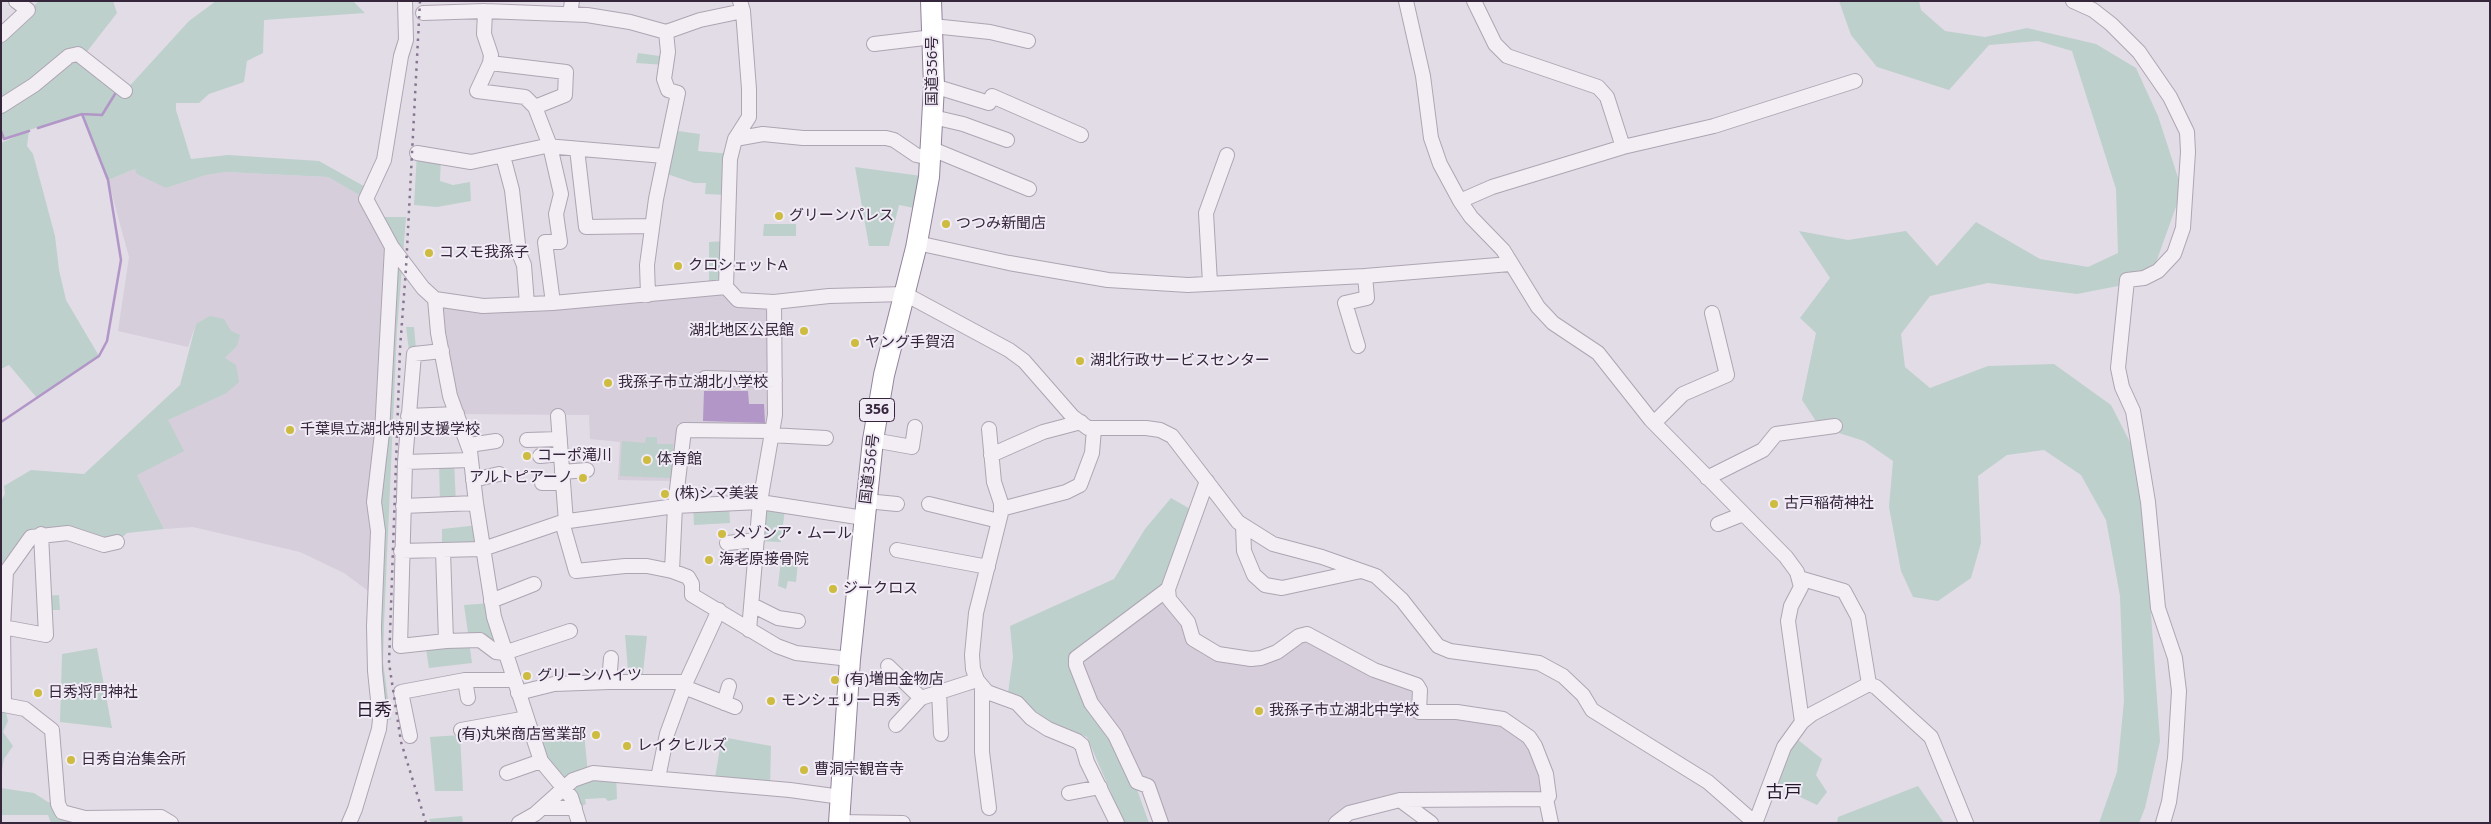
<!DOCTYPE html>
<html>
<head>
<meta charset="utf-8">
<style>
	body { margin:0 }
	#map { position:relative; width:2491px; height:824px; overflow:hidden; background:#e2dce6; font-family:"Open Sans",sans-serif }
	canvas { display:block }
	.frame { position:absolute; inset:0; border:2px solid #35263c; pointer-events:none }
</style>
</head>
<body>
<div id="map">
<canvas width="2491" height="824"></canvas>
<div class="frame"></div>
</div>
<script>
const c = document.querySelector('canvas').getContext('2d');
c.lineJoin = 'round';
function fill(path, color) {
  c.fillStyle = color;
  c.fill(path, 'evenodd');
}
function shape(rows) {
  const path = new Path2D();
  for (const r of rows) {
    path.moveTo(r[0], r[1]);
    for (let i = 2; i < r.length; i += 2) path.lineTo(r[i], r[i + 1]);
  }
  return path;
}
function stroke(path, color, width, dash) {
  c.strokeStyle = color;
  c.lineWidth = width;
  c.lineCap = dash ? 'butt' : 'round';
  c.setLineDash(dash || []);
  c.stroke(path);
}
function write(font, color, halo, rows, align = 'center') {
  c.font = font + ' "Open Sans","Noto Sans JP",sans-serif';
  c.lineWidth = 4;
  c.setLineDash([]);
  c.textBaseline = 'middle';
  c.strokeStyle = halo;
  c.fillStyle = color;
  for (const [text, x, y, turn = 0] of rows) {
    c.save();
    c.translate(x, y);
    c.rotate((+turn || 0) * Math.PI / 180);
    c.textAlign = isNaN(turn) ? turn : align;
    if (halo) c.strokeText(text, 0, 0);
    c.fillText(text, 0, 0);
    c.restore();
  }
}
fill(shape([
	[135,169,166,188,206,175,226,172,328,177,366,199,392,247,375,596,344,573,300,552,193,527,164,529,137,475,167,420,225,394,225,358,237,346,196,324,188,347,118,331,129,257,108,180],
	[726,287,768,306,767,426,678,423,675,481,618,480,620,442,590,439,589,415,457,414,435,299,483,306],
	[1159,600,1171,607,1182,620,1187,636,1255,663,1302,638,1417,690,1416,719,1469,717,1507,726,1533,750,1546,795,1398,797,1339,814,1328,823,1165,823,1097,704,1081,669,1083,655]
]), '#d6cedb');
fill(shape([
	[39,1,113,1,117,13,82,58,76,59,125,91,189,21,216,1,353,1,365,13,264,20,263,53,247,61,244,82,209,94,199,103,176,103,176,110,191,159,228,155,319,161,369,189,366,199,328,177,226,172,206,175,166,188,137,174,135,169,108,180,82,114,29,130,27,146,33,154,55,236,59,270,66,300,99,356,37,398,9,365,1,369,1,143,22,134,4,139,1,136,1,35],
	[1839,1,1919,1,1921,10,1945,31,1985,37,2027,28,2096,44,2136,68,2158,116,2182,190,2154,268,2123,285,2077,294,1988,283,1930,296,1901,334,1905,367,1930,388,1988,366,2054,364,2111,405,2134,450,2144,515,2160,741,2145,808,2139,823,2099,823,2117,772,2124,701,2120,596,2106,520,2081,475,2044,450,2007,455,1978,476,1981,543,1971,578,1938,601,1913,597,1901,571,1889,507,1893,461,1864,441,1820,427,1802,400,1816,333,1800,318,1830,278,1799,231,1848,240,1906,231,1937,266,1976,222,2040,259,2088,267,2118,253,2116,189,2072,51,2038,41,1989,45,1949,90,1877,67,1851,35],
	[638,53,667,57,666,65,636,63],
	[671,130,700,134,698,151,731,154,728,195,705,194,706,183,694,183,661,172],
	[417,153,441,157,440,181,453,185,470,182,471,201,437,207,414,205],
	[855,167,929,177,924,210,899,205,889,246,869,246],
	[376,217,406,217,397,330,384,624,383,662,391,720,380,719,374,626,392,247],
	[764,224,796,224,796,236,763,236],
	[727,241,726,287,709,289,709,242],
	[210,316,224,319,231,331,240,335,237,346,225,358,236,365,239,382,225,394,168,420,184,451,137,475,164,529,127,533,117,542,41,534,6,572,4,705,8,721,3,732,13,746,4,759,1,776,1,501,5,494,4,486,31,470,84,474,180,385,196,324],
	[406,327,414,327,416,349,409,351],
	[646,437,657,437,657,444,673,444,672,478,620,476,622,441,645,443],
	[439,461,454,461,456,504,440,504],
	[1171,498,1192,510,1160,594,1079,656,1077,674,1129,767,1149,823,1124,823,1087,737,1046,720,1027,704,1008,693,1013,657,1010,626,1114,579,1145,529],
	[760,502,785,509,781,542,757,541],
	[729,503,730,523,694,525,693,505],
	[479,525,483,549,442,545,442,529],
	[781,560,798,562,796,582,788,581,786,589,778,586],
	[59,595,60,610,46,610,46,596],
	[491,603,504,653,469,641,472,663,429,668,426,649,469,640,464,605],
	[625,635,647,636,642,682,629,682],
	[97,648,112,728,60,722,62,654],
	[584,732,588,774,616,773,617,799,608,801,605,798,585,799,586,804,575,808,542,808,563,788,535,743],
	[460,735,463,791,435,791,430,737],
	[1792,735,1822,759,1816,775,1827,792,1817,805,1771,783],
	[722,737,771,746,770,788,714,783],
	[1918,786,1944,823,1837,823,1838,817],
	[1,788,34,793,48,802,58,804,63,812,163,823,51,823,48,815,1,815],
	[462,816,463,823,431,823,429,819]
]), '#bdd0cc');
fill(shape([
	[704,391,748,391,749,404,764,404,765,423,703,421]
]), '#b196c7');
stroke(shape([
	[38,128,82,114,102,115,115,94],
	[1,131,4,139,29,131],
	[1,422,99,356,107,341,121,260,108,180,82,114]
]), '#b196c7', 2.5);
const minor = shape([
	[1406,1,1423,76,1431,138,1440,164,1460,201,1471,217,1503,250,1538,307,1553,323,1598,353,1651,420,1786,557,1797,572,1801,587,1791,606,1788,621,1802,722],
	[1474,1,1495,44,1507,56,1598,87,1607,97,1623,147],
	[2073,1,2093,10,2111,24,2139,52,2170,97,2187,132,2188,152,2183,228,2174,254,2158,271,2144,278,2127,280,2118,368,2122,387,2133,411,2148,502,2158,608,2175,658,2179,691,2175,758,2169,802,2163,823],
	[485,11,484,34,491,55,490,63],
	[423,13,485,11,587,15,630,22,666,32,700,20,743,11],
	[570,14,572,1],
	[933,26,990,32,1028,41],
	[1,35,28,10,16,1],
	[874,44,933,37],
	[934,86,989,103,992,96,1081,135],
	[1,106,34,85,69,56,78,54,125,91],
	[535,107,525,97,477,91,490,63,566,72,565,95,535,107,550,146,561,194,556,214,560,242,545,242,553,303],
	[933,117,963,124,1007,140],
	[735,139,749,117,749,89,743,11,740,1],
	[577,149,586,227,652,226],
	[932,149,1029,189],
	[417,153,471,162,546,146,664,156],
	[503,156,512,190,519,253,524,265,527,304],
	[931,158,916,155,894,140,886,138,803,138,763,134,735,139,730,159,726,287,738,300,774,302,829,296,905,294,1009,350,1024,361,1073,417,1088,428,1146,428,1160,430,1172,436,1238,522,1273,544,1322,557,1376,576,1402,600,1438,646,1450,651,1539,663,1563,676,1583,695,1592,710,1708,782,1755,823],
	[1460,201,1492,187,1623,147,1714,126,1855,81],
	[917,243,1009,263,1108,280,1188,285,1365,276,1510,264],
	[392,247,423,288,435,299,483,306,553,303,726,287],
	[1210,283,1206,213,1227,155],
	[648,295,647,265,656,199,678,93,668,90,664,79,668,52,666,32],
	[435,299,438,333,450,396,470,451,476,503,494,617,541,761,571,797,579,823],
	[1358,346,1345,303,1367,298,1365,276],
	[442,351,414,354,405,462,400,646,446,641,480,640,496,652,504,653,570,631],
	[705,378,775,380],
	[408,416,457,414],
	[558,416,566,522],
	[1654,423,1683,394,1727,375,1712,313],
	[989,429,994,482,1001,503,1001,513,976,613,972,655,973,669,977,680,987,692,1017,703,1031,718,1048,729,1077,741,1082,745,1087,762,1117,823],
	[770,435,826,438],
	[527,440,560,439],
	[873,440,912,447,915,427],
	[469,445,496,441],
	[991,455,1043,432,1081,422],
	[540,456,561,454],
	[405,462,471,460],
	[562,472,587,470],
	[1707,478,1763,450,1776,434,1835,426],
	[473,480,499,474],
	[1207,481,1168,589,1169,599,1188,622,1193,639,1218,654,1251,659,1261,658,1277,652,1299,636,1307,634,1374,670,1417,685,1420,690,1419,712,1457,712,1503,719,1529,737,1535,746,1546,774,1549,796,1546,799],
	[542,483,563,483],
	[866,501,897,504],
	[929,504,999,521],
	[403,506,476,503],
	[1001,509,1066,492,1080,485,1092,453,1094,429],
	[562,522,576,571,625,566,647,566,672,571,688,577,692,584,692,595,777,646,796,653,850,659],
	[1718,524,1743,514],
	[1243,525,1244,551,1254,575,1265,585,1282,588,1361,571],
	[117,542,104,545,68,533,31,537,6,572,3,627,4,705,25,709,52,730,58,804,62,812,85,818,161,817,171,823],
	[727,543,757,540],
	[897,550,988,567],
	[401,551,483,549,562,522,675,506,760,502,864,518],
	[443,551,446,641],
	[672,571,675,506,684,430,771,431],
	[1799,578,1844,591,1858,617,1869,684],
	[491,601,534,584],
	[752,605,778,618,798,621],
	[3,627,46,635,41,534],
	[749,630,760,502,775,415,774,302],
	[888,666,921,698,977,680],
	[465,680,468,698],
	[609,682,686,682],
	[684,687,735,707],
	[982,687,982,752,989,808],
	[939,691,941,734],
	[518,693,554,684,609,682,611,658],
	[724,703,729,686],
	[896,725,921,698],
	[461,730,527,718],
	[410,736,401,692,465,680,513,680],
	[507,773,541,761],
	[658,778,667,734,686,682,719,610],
	[1069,793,1100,787],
	[1400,800,1431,823],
	[542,808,575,808],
	[1756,821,1784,747,1802,722,1812,714,1869,684,1876,687,1931,737,1966,823],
	[839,822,903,823],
	[349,823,355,809,379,729,380,719,375,671,374,626,378,531,374,502,382,433,392,247,366,199,384,160,401,56,406,40,405,1],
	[519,823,535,814,573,780,593,773,790,790,841,797],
	[1161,823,1148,786,1137,782,1115,735,1091,703,1076,665,1076,658,1168,589],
	[1336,823,1349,813,1400,800,1546,799,1551,823]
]);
const highway = shape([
	[839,823,850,659,873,440,884,375,916,248,929,177,934,86,931,1]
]);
stroke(minor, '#aea5b3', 16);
stroke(highway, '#93839c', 22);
stroke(minor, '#f2eef4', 14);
stroke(highway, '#fff', 20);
stroke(shape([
	[420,1,406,268,400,349,389,663,401,742,426,823]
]), '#86758f', 2.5, [2.5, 5]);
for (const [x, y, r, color] of [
	[779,216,5,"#cdbc3f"],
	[946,224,5,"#cdbc3f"],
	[429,253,5,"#cdbc3f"],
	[678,266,5,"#cdbc3f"],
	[804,331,5,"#cdbc3f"],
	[855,343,5,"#cdbc3f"],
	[1080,361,5,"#cdbc3f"],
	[608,383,5,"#cdbc3f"],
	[290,430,5,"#cdbc3f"],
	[527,456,5,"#cdbc3f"],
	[647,460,5,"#cdbc3f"],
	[583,478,5,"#cdbc3f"],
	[665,494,5,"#cdbc3f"],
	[1774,504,5,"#cdbc3f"],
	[722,534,5,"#cdbc3f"],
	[709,560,5,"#cdbc3f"],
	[833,589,5,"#cdbc3f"],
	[527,676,5,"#cdbc3f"],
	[835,680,5,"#cdbc3f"],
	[38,693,5,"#cdbc3f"],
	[771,701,5,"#cdbc3f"],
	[1259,711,5,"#cdbc3f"],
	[596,735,5,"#cdbc3f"],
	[627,746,5,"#cdbc3f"],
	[71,760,5,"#cdbc3f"],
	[804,770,5,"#cdbc3f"]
]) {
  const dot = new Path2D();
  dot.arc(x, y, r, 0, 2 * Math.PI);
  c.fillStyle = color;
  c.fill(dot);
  stroke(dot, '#f0ebf4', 2);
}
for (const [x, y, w] of [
	[877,410,35]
]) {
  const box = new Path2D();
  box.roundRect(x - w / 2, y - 11.5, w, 23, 4);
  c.fillStyle = '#f0ebf4';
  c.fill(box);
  stroke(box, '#35263c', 1);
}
write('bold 14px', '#35263c', null, [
	["356",877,410]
]);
write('15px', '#35263c', '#f0ebf4', [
	["国道356号",933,71,-90],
	["国道356号",870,469,-83]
]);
write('15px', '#35263c', '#f0ebf4', [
	["グリーンパレス",789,216],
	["つつみ新聞店",956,224],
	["コスモ我孫子",439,253],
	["クロシェットA",688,266],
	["湖北地区公民館",794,331,"right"],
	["ヤング手賀沼",865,343],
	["湖北行政サービスセンター",1090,361],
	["我孫子市立湖北小学校",618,383],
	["千葉県立湖北特別支援学校",300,430],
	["コーポ滝川",537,456],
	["体育館",657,460],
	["アルトピアーノ",573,478,"right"],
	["(株)シマ美装",675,494],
	["古戸稲荷神社",1784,504],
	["メゾンア・ムール",732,534],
	["海老原接骨院",719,560],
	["ジークロス",843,589],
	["グリーンハイツ",537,676],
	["(有)増田金物店",845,680],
	["日秀将門神社",48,693],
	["モンシェリー日秀",781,701],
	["我孫子市立湖北中学校",1269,711],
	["(有)丸栄商店営業部",586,735,"right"],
	["レイクヒルズ",637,746],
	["日秀自治集会所",81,760],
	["曹洞宗観音寺",814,770]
], 'left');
write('18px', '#26182d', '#f0ebf4', [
	["日秀",374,711],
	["古戸",1784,793]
]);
</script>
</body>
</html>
